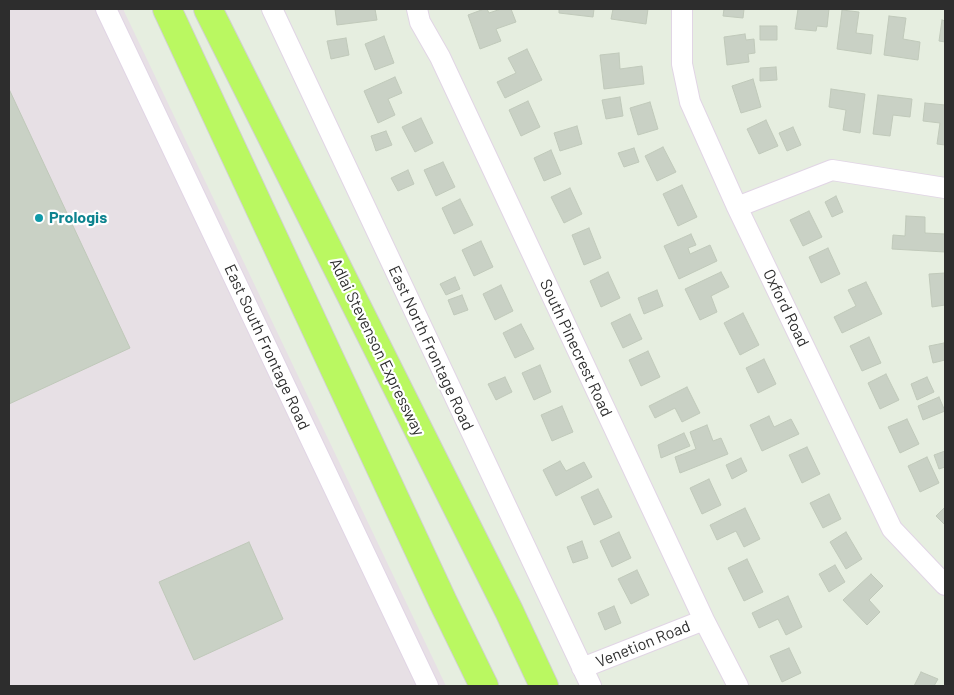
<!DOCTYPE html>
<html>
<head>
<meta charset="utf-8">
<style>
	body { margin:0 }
	#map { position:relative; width:954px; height:695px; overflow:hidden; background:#e6eee0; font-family:Barlow,sans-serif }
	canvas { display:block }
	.frame { position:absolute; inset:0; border:10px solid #2d2d2d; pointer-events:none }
</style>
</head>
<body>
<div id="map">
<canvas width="954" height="695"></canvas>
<div class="frame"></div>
</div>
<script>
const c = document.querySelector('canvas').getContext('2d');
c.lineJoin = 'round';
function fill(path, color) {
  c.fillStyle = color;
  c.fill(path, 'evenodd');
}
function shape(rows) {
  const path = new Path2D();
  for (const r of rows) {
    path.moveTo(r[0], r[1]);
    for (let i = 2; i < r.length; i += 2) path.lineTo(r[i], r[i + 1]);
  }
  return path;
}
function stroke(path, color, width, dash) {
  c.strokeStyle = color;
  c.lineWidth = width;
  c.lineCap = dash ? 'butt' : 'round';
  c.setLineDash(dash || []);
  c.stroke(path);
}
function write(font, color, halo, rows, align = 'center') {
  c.font = font + ' Barlow,sans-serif';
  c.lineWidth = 4.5;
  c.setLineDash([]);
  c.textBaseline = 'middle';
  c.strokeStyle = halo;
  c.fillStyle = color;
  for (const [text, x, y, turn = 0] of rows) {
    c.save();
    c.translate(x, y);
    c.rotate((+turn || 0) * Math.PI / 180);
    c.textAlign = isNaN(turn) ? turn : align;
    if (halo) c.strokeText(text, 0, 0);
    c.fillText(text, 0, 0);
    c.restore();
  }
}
fill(shape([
	[9,9,123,9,446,686,9,686]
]), '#e7e0e5');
const building = shape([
	[335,9,375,9,377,20,337,25,335,9],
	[484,9,487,9,489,13,501,9,511,9,516,22,496,29,501,41,480,49,468,15,484,9],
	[559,9,594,9,593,17,559,13,559,9],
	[613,9,648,9,646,24,611,19,613,9],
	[724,9,744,9,743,18,723,16,724,9],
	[798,9,829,9,827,27,817,26,816,31,795,29,798,9],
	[842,10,859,12,856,33,873,35,871,54,837,49,842,10],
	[889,16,906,18,903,39,920,42,918,60,884,55,889,16],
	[942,20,945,21,945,42,939,41,942,20],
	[760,26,777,26,777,40,760,40,760,26],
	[745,34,746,40,754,39,755,53,748,54,749,62,727,65,724,37,745,34],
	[384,36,394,63,375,70,365,44,384,36],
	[346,38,349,55,331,59,327,41,346,38],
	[527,49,542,80,505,98,497,82,516,73,508,58,527,49],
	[619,53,620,69,642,66,644,84,604,89,600,55,619,53],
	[776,67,777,80,760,81,760,68,776,67],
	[395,77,402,93,388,99,395,115,378,123,364,91,395,77],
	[753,79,761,107,741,113,732,86,753,79],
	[9,89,130,348,9,404,9,89],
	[831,89,865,94,860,133,843,130,846,110,829,107,831,89],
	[878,95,912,99,910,117,893,115,890,136,873,134,878,95],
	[620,97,623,116,606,119,602,100,620,97],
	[528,101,540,127,521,136,509,110,528,101],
	[650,102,658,129,638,135,630,108,650,102],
	[925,103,945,105,945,145,937,144,940,123,923,121,925,103],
	[421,118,433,143,415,152,402,127,421,118],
	[766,120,778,146,759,154,747,129,766,120],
	[577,126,582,144,560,151,554,133,577,126],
	[793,127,801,145,787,151,779,133,793,127],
	[386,131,392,145,376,151,371,136,386,131],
	[663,147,676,172,657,181,645,156,663,147],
	[634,148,639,162,624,167,618,153,634,148],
	[551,150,561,174,544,181,534,158,551,150],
	[443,162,455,187,436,196,424,170,443,162],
	[408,170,414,184,398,191,391,178,408,170],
	[682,185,697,217,678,226,663,194,682,185],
	[570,188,582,214,564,223,551,197,570,188],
	[836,196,843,212,832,217,825,202,836,196],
	[460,199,473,225,454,234,442,208,460,199],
	[809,211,822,237,803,246,790,220,809,211],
	[906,216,925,217,925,233,945,234,945,252,892,249,893,235,905,236,906,216],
	[589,228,601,258,584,265,572,235,589,228],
	[691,234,696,245,688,248,690,254,710,245,717,261,679,279,664,246,691,234],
	[481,241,493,267,474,276,462,250,481,241],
	[828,248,840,274,821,283,809,257,828,248],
	[608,272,620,298,601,307,590,281,608,272],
	[721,272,729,287,711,296,717,312,700,320,685,289,721,272],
	[945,273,945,305,932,307,929,274,945,273],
	[455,277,460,289,446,295,440,284,455,277],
	[866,282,882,314,842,333,834,317,856,306,848,290,866,282],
	[501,285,513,311,495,320,483,294,501,285],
	[657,290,663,306,644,314,638,298,657,290],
	[462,295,468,310,454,315,448,300,462,295],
	[743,313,759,345,740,355,724,323,743,313],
	[630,314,642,339,623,348,611,323,630,314],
	[521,324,534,349,515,358,503,333,521,324],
	[869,337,881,363,862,371,850,346,869,337],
	[944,343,945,360,933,363,929,346,944,343],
	[648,351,660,377,641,386,629,360,648,351],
	[764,359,776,384,758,393,746,368,764,359],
	[540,365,551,392,534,400,522,373,540,365],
	[886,374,899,400,880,409,868,383,886,374],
	[505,377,512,392,496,400,488,384,505,377],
	[927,377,934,392,917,400,911,384,927,377],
	[687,387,700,413,682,422,675,408,655,418,649,406,687,387],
	[939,397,945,411,923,420,918,406,939,397],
	[562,406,573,432,552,441,541,415,562,406],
	[769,416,774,427,791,419,799,434,762,451,750,425,769,416],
	[907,419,919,444,900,453,888,427,907,419],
	[707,425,713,441,721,438,728,454,680,473,675,457,696,449,690,432,707,425],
	[684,433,690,446,661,458,658,445,684,433],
	[807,447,820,474,802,483,789,455,807,447],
	[945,451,945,467,939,469,934,455,945,451],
	[927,457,939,483,920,492,908,466,927,457],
	[741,458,747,471,732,479,726,465,741,458],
	[560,461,566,471,584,462,592,477,556,496,543,470,560,461],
	[709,479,721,505,702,514,690,488,709,479],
	[598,489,612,517,594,525,581,497,598,489],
	[829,494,841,519,823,528,810,503,829,494],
	[945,507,945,525,936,516,945,507],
	[745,508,760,539,744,547,736,531,717,540,710,525,745,508],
	[619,532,631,558,612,567,600,541,619,532],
	[846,532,862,559,846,569,830,542,846,532],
	[582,541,588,558,573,563,567,547,582,541],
	[249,542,283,619,194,660,159,582,249,542],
	[747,559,763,592,744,601,728,568,747,559],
	[835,565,845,582,829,592,819,574,835,565],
	[637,570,649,595,631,604,618,579,637,570],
	[871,574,883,586,869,600,880,612,867,625,843,600,871,574],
	[788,596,802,627,786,635,778,619,759,628,752,613,788,596],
	[614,606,621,623,605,630,598,613,614,606],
	[789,648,801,673,782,682,770,656,789,648],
	[921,672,938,679,934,686,914,686,921,672]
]);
fill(building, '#c9d1c5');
stroke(building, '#c0c9ba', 1);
const minor = shape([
	[106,9,428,686],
	[272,9,591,686],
	[417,9,420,22,440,57,704,620,738,686],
	[682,9,682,64,690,102,737,207,892,529,945,585],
	[737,207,832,170,945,188],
	[582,668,704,620]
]);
const highway = shape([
	[167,9,443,602,484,686],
	[208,9,509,611,544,686]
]);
stroke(minor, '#e1d5e5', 22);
stroke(highway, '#d1d1d1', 30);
stroke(minor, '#fff', 20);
stroke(highway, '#baf861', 28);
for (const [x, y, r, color] of [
	[39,218,5,"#0f9aa8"]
]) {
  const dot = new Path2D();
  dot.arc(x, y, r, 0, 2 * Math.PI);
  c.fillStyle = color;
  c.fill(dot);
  stroke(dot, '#fff', 2);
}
write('bold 16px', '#0d838f', '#fff', [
	["Prologis",49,218]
], 'left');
write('16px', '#2d2d2d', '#fff', [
	["Oxford Road",786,308,64],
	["East South Frontage Road",267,347,65],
	["Adlai Stevenson Expressway",377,347,64],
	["East North Frontage Road",431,348,65],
	["South Pinecrest Road",576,348,65],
	["Venetion Road",643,644,-22]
]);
</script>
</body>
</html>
